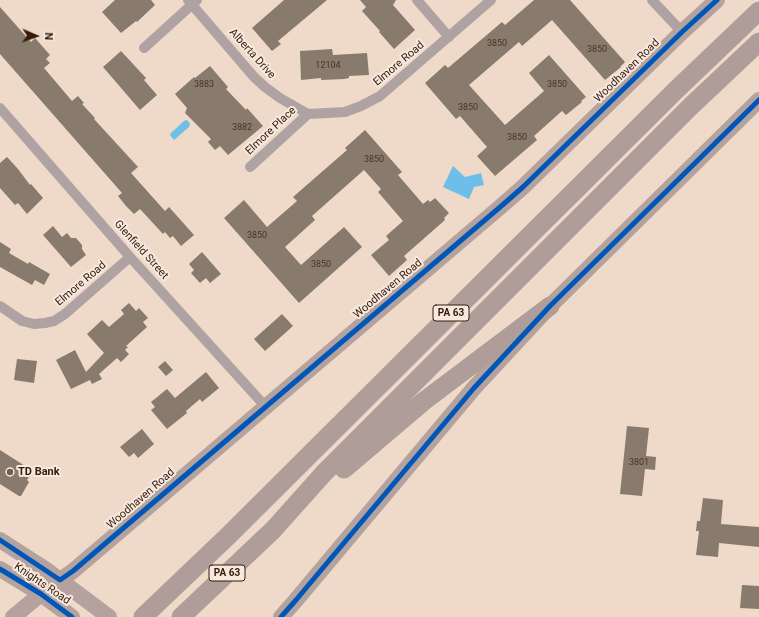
<!DOCTYPE html>
<html>
<head>
<meta charset="utf-8">
<style>
	body { margin:0 }
	#map { position:relative; width:759px; height:617px; overflow:hidden; background:#efd9c9; font-family:Roboto,sans-serif }
	canvas { display:block }
	.north { position:absolute; left:16px; top:16px; width:40px; height:40px; -webkit-text-stroke:3px #f7e9e0; paint-order:stroke; rotate:92deg; font-size:11px; font-weight:700; line-height:16px; text-align:center; color:#341c09 }
	.north::after { content:''; display:block; margin:auto; width:14px; height:18px; background:#341c09; clip-path:polygon(50% 0,100% 100%,50% 72%,0 100%) }
</style>
</head>
<body>
<div id="map">
<canvas width="759" height="617"></canvas>
<div class="north">N</div>
</div>
<script>
const c = document.querySelector('canvas').getContext('2d');
c.lineJoin = 'round';
function fill(path, color) {
  c.fillStyle = color;
  c.fill(path, 'evenodd');
}
function shape(rows) {
  const path = new Path2D();
  for (const r of rows) {
    path.moveTo(r[0], r[1]);
    for (let i = 2; i < r.length; i += 2) path.lineTo(r[i], r[i + 1]);
  }
  return path;
}
function stroke(path, color, width, dash) {
  c.strokeStyle = color;
  c.lineWidth = width;
  c.lineCap = dash ? 'butt' : 'round';
  c.setLineDash(dash || []);
  c.stroke(path);
}
function write(font, color, halo, rows, align = 'center') {
  c.font = font + ' Roboto,sans-serif';
  c.lineWidth = 4;
  c.setLineDash([]);
  c.textBaseline = 'middle';
  c.strokeStyle = halo;
  c.fillStyle = color;
  for (const [text, x, y, turn = 0] of rows) {
    c.save();
    c.translate(x, y);
    c.rotate((+turn || 0) * Math.PI / 180);
    c.textAlign = isNaN(turn) ? turn : align;
    if (halo) c.strokeText(text, 0, 0);
    c.fillText(text, 0, 0);
    c.restore();
  }
}
fill(shape([
	[187,120,190,124,189,127,174,140,170,135,171,133,184,121],
	[453,166,465,177,481,173,484,185,474,187,469,199,443,187]
]), '#6dbee8');
fill(shape([
	[115,0,151,0,155,5,137,22,136,21,121,33,102,12],
	[284,0,327,0,278,41,281,44,272,51,252,28],
	[360,0,396,0,393,5,415,30,394,49,379,32,380,31,362,11,366,7],
	[534,0,570,0,625,62,620,67,621,67,605,80,552,20,522,46,519,42,469,85,505,125,544,91,529,73,549,55,586,97,581,101,582,102,566,115,562,111,534,136,537,140,495,176,477,156,487,147,460,116,456,119,425,83,445,65,448,68,502,22,505,25],
	[0,7,31,42,35,38,50,55,46,59,50,63,44,68,72,101,78,96,84,103,82,104,95,118,94,119,138,167,131,173,165,211,169,207,194,235,181,246,173,236,170,238,165,232,163,234,140,209,134,214,126,206,118,196,122,193,0,54],
	[332,49,333,55,367,53,369,75,349,76,349,78,344,79,321,80,321,78,301,80,300,51],
	[121,51,146,78,144,80,157,95,140,110,103,67],
	[210,66,228,87,226,89,246,110,247,108,263,126,228,155,220,146,215,150,208,142,211,139,185,113,187,108,175,94,194,77,195,78],
	[365,130,402,172,398,175,423,204,428,200,430,202,435,198,449,213,444,218,445,220,404,256,407,260,389,276,371,255,389,240,386,236,403,221,378,192,381,189,364,170,312,216,315,220,285,247,301,265,344,227,362,247,299,303,224,218,244,200,267,227,297,201,293,197,347,150,345,148],
	[7,157,18,169,30,185,31,184,43,198,27,214,18,203,15,205,0,188,0,163],
	[53,226,62,237,67,233,71,238,76,238,82,245,82,249,86,255,71,267,43,235],
	[0,242,11,249,9,253,28,264,29,262,50,274,44,285,35,280,32,285,0,267],
	[202,252,221,274,210,283,206,278,200,283,191,273,194,270,189,264],
	[129,303,136,311,139,308,148,318,143,322,147,327,126,346,128,347,125,350,129,354,121,362,117,358,99,374,102,379,92,384,90,380,71,389,56,360,75,350,86,372,104,353,87,334,102,320,109,327,124,314,121,310],
	[282,314,293,326,265,351,254,339],
	[17,359,37,361,34,383,14,380],
	[165,361,173,370,166,376,158,367],
	[206,372,219,388,202,402,200,399,186,411,187,413,167,429,151,410,155,407,151,402,167,389,175,398],
	[627,426,649,428,646,456,656,457,655,470,645,469,642,496,620,494],
	[142,429,154,444,138,458,134,453,129,457,120,447],
	[0,450,33,471,27,480,29,482,21,496,19,496,0,484],
	[703,498,723,500,721,524,759,527,759,547,719,543,718,557,696,555,699,531,696,531,697,521,700,521],
	[742,585,759,586,759,609,740,608]
]), '#897a6e');
stroke(shape([
	[188,0,254,77,265,87,280,98,308,114],
	[417,0,449,37],
	[652,0,682,32],
	[144,48,197,0],
	[0,108,130,257,265,406],
	[308,114,345,112,361,106,380,96,491,0],
	[250,167,308,114],
	[0,306,22,321,34,324,45,323,54,321,65,314,130,257]
]), '#afa2a3', 10);
stroke(shape([
	[0,540,45,569,109,617],
	[0,569,41,594,72,617],
	[13,617,41,594,73,571,499,208,523,187,682,32,717,0],
	[281,617,296,600,474,388,550,306,759,100]
]), '#b4a29f', 16);
stroke(shape([
	[344,469,424,401,550,306],
	[143,617,229,535,675,91,759,11],
	[181,617,273,530,324,473,691,106,759,42]
]), '#af9d9a', 19);
stroke(shape([
	[0,540,60,580,73,571,499,208,523,187,682,32,717,0],
	[0,569,41,594,72,617],
	[281,617,296,600,474,388,550,306,759,100]
]), '#0057b8', 5);
for (const [x, y, r, color] of [
	[10,472,4,"#755e4c"]
]) {
  const dot = new Path2D();
  dot.arc(x, y, r, 0, 2 * Math.PI);
  c.fillStyle = color;
  c.fill(dot);
  stroke(dot, '#f7e9e0', 1.5);
}
write('9px', '#493422', null, [
	["3850",497,44],
	["3850",597,50],
	["12104",328,66],
	["3883",204,85],
	["3850",557,85],
	["3850",468,108],
	["3882",242,128],
	["3850",517,138],
	["3850",374,160],
	["3850",257,236],
	["3850",321,265],
	["3801",639,463]
]);
for (const [x, y, w] of [
	[451,313,36],
	[227,573,36]
]) {
  const box = new Path2D();
  box.roundRect(x - w / 2, y - 8, w, 16, 3);
  c.fillStyle = '#f7e9e0';
  c.fill(box);
  stroke(box, '#341c09', 1);
}
write('bold 10px', '#341c09', null, [
	["PA 63",451,313],
	["PA 63",227,573]
]);
write('11px', '#341c09', '#f7e9e0', [
	["Alberta Drive",252,54,48],
	["Elmore Road",399,64,-40],
	["Woodhaven Road",627,71,-44],
	["Elmore Place",271,131,-43],
	["Glenfield Street",141,250,48],
	["Elmore Road",81,284,-40],
	["Woodhaven Road",388,289,-40],
	["Woodhaven Road",141,499,-41],
	["Knights Road",42,584,34]
]);
write('bold 11px', '#341c09', '#f7e9e0', [
	["TD Bank",18,472]
], 'left');
</script>
</body>
</html>
